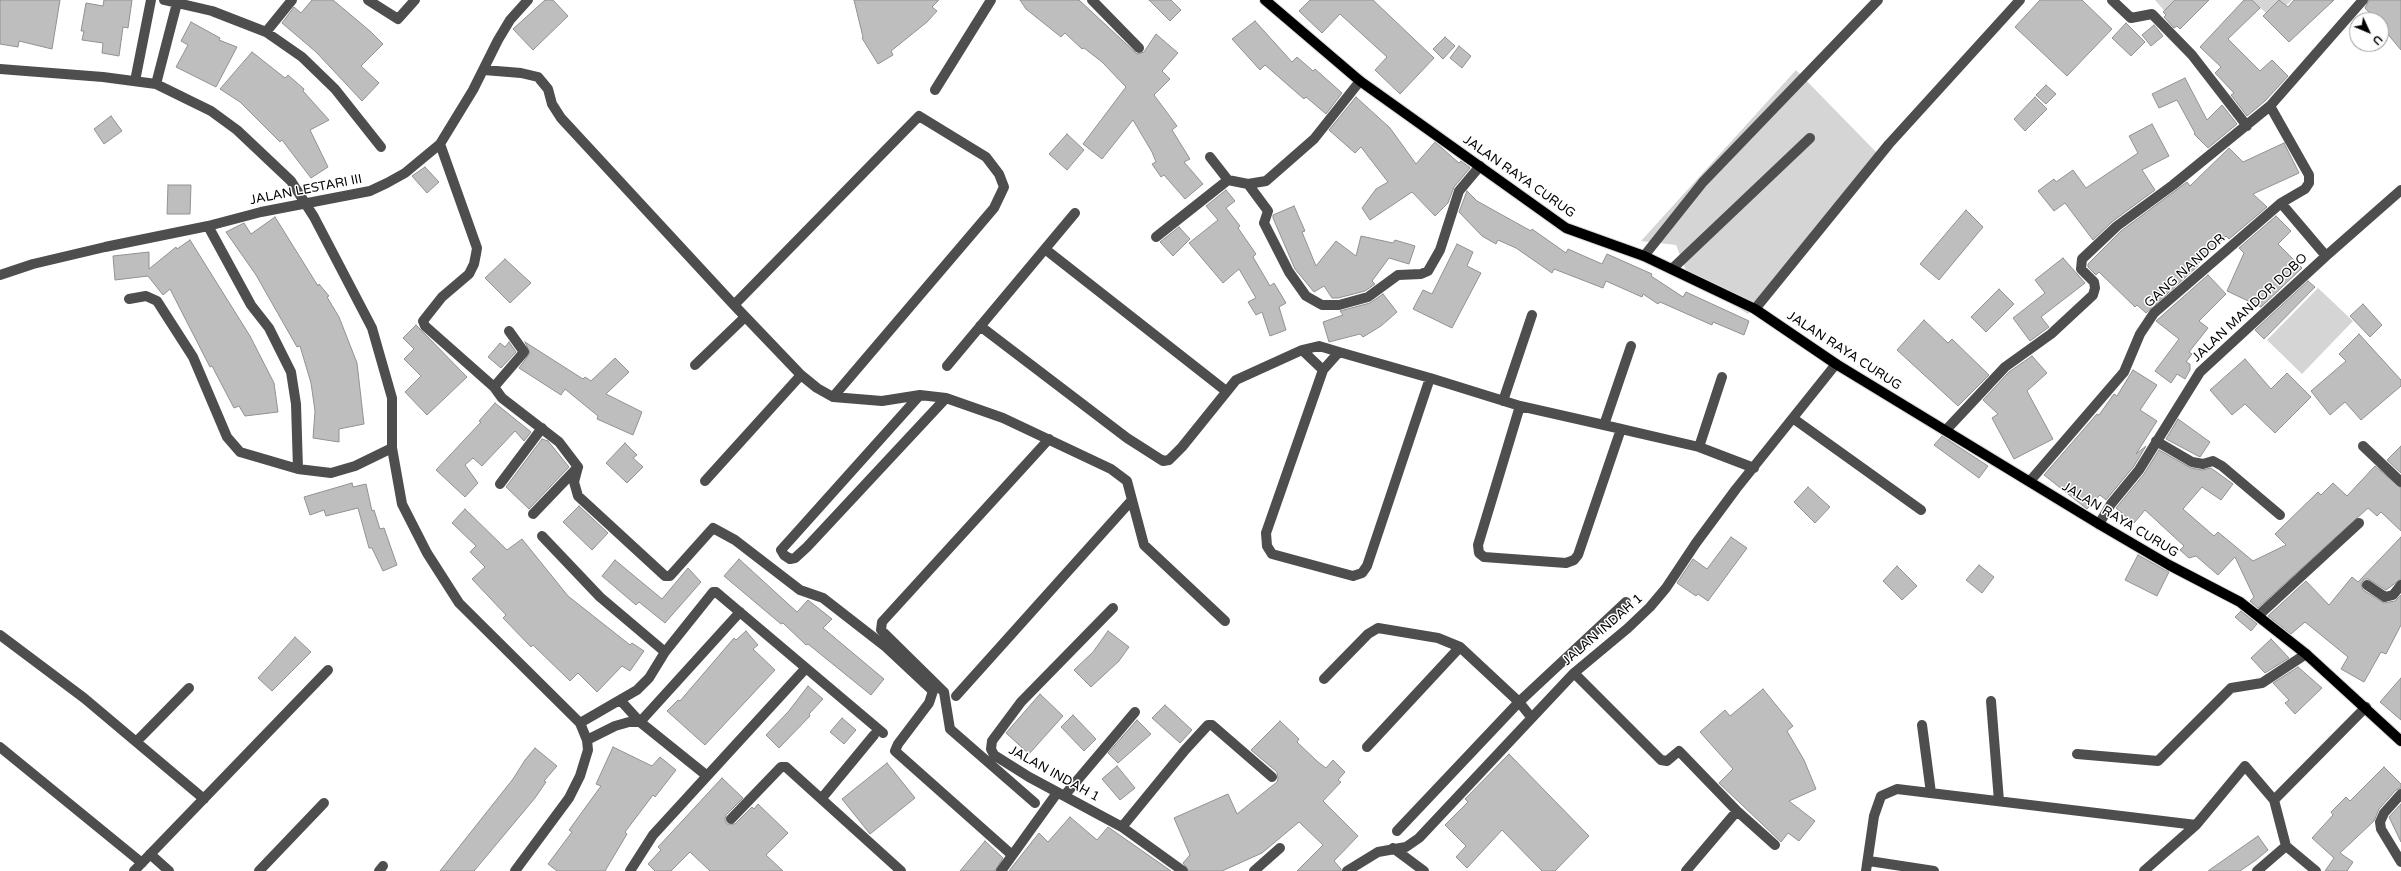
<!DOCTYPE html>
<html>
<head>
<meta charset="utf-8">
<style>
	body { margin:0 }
	#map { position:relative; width:2401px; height:871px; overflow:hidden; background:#fff; font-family:"Varela Round",sans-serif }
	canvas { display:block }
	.north { position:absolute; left:2349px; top:12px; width:40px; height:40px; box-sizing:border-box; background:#fff; border:1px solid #999; border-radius:50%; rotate:134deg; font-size:11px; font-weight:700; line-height:16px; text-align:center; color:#000 }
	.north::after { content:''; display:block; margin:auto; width:14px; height:18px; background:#000; clip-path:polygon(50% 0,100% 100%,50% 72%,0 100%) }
</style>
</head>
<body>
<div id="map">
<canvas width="2401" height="871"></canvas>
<div class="north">U</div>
</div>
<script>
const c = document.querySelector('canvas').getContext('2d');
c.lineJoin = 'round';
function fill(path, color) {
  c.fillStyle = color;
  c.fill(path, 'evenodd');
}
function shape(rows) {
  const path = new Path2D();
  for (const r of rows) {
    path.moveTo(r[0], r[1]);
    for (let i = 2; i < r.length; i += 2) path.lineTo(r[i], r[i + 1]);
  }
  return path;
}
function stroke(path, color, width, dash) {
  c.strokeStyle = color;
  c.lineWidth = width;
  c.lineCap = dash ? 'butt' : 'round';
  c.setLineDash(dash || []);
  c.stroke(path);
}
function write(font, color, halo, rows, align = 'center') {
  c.font = font + ' "Varela Round",sans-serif';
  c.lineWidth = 3;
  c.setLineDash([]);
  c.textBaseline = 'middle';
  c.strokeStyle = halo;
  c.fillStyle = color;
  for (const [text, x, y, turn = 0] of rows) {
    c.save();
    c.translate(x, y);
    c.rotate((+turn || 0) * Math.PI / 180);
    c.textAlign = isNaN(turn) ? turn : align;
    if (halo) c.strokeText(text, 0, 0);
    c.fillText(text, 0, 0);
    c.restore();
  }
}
fill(shape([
	[2155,0,2195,0,2170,17],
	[2251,0,2292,0,2272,18],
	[1796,70,1878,154,1748,314,1689,278,1676,245,1641,241],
	[2318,288,2353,321,2302,374,2267,340]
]), '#d5d5d5');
const building = shape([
	[0,0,60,0,52,49,19,41,18,47,0,44,0,0],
	[104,0,132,0,128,28,123,27,119,56,102,53,103,43,82,40,84,31,81,31,86,3,103,6,104,0],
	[312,0,333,0,370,31,383,44,361,66,379,83,362,101,316,52,282,23,294,7,301,13,312,0],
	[545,0,553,0,568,16,533,50,513,29,545,0],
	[854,0,939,0,932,7,937,11,927,22,891,51,893,55,878,64,862,38,863,37,854,0],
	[1020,0,1079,0,1137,54,1144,52,1156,34,1178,53,1162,71,1170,79,1154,95,1177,126,1172,130,1190,159,1184,162,1203,184,1185,199,1164,175,1161,177,1152,164,1156,162,1152,152,1133,120,1102,159,1083,144,1126,87,1102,62,1084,48,1082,49,1065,33,1061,37,1026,9,1020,0],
	[1149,0,1171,0,1181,10,1170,21,1149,0],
	[1310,0,1373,0,1434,58,1400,94,1375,70,1387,57,1340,14,1322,33,1299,11,1310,0],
	[2040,0,2082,0,2112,29,2067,76,2015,27,2040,0],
	[2175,0,2209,0,2180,29,2177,26,2174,28,2164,17,2166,15,2163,12,2175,0],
	[2244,0,2252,0,2260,8,2228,39,2260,71,2272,60,2288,76,2265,101,2247,116,2231,95,2234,93,2215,73,2221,67,2200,47,2244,0],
	[2279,0,2288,7,2294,0,2334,0,2289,42,2263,16,2279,0],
	[2369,0,2401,0,2401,50,2381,26,2381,20,2376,20,2365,8,2369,0],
	[1255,21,1292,62,1297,57,1313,71,1315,69,1342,93,1326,114,1306,97,1304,99,1265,65,1260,70,1232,39,1255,21],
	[191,22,220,38,219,40,237,47,216,87,176,67,188,45,181,41,191,22],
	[2126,23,2145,42,2131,56,2112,38,2126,23],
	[2154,25,2163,36,2151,46,2142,35,2154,25],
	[1445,37,1455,46,1443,59,1433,49,1445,37],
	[1459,46,1471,56,1462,68,1450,58,1459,46],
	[252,52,285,78,288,75,304,89,303,91,329,120,310,130,328,167,311,178,282,140,280,142,240,102,220,89,252,52],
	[2185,78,2207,120,2222,105,2237,124,2208,148,2194,134,2195,133,2177,100,2159,108,2152,94,2185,78],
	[2046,85,2056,94,2046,104,2036,95,2046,85],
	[1356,97,1390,128,1416,164,1435,142,1459,163,1461,161,1470,168,1454,187,1448,203,1435,216,1412,192,1370,220,1362,208,1376,189,1388,182,1361,147,1355,153,1329,130,1356,97],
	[2035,97,2047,109,2025,131,2014,119,2035,97],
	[111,116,122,131,104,144,94,129,111,116],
	[2152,124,2169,156,2142,170,2155,190,2113,221,2093,240,2065,203,2054,211,2038,191,2054,179,2056,182,2073,170,2086,188,2138,153,2129,136,2152,124],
	[1067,134,1084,150,1067,170,1049,154,1067,134],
	[2284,143,2299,173,2253,194,2267,207,2229,239,2226,236,2198,264,2199,265,2146,313,2137,305,2135,307,2099,272,2096,275,2088,267,2088,264,2121,231,2187,182,2190,186,2229,148,2243,162,2284,143],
	[425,167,439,182,427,193,412,176,425,167],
	[168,185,191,185,190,214,167,214,168,185],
	[1226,190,1235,201,1226,208,1240,226,1238,228,1256,254,1253,257,1270,286,1274,283,1286,303,1279,307,1286,330,1270,336,1262,312,1256,315,1248,302,1256,298,1239,269,1223,283,1189,243,1218,220,1206,206,1226,190],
	[1467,191,1477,201,1531,231,1532,229,1566,253,1568,249,1602,264,1607,254,1652,274,1651,276,1683,297,1686,292,1749,321,1744,335,1713,322,1712,325,1660,302,1658,304,1643,294,1642,297,1606,281,1603,288,1554,269,1552,273,1516,248,1498,240,1496,244,1482,236,1459,212,1467,191],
	[1294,206,1305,231,1302,232,1316,266,1336,241,1356,256,1361,236,1393,243,1395,240,1415,246,1409,264,1389,258,1372,281,1375,284,1365,291,1338,298,1332,298,1324,286,1314,292,1295,269,1273,218,1273,215,1294,206],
	[1966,210,1983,227,1939,280,1920,264,1966,210],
	[2276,216,2291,231,2278,244,2302,268,2261,307,2227,291,2244,253,2239,248,2276,216],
	[275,217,318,286,319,284,329,296,327,297,339,317,357,363,364,424,339,429,339,442,313,438,315,411,311,383,300,346,297,347,256,275,226,232,244,223,251,234,275,217],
	[1179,227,1190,239,1173,256,1160,242,1179,227],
	[190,240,250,336,274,383,278,412,245,416,239,406,234,408,212,366,210,367,170,289,163,295,148,276,115,280,113,256,149,252,149,269,176,247,177,249,190,240],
	[1457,244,1473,252,1467,266,1481,273,1452,328,1413,309,1423,290,1432,294,1457,244],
	[2063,258,2085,283,2041,317,2049,327,2030,341,2013,318,2045,293,2035,280,2063,258],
	[505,259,531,283,510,303,485,278,505,259],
	[2208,275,2226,294,2199,321,2208,328,2189,352,2192,354,2186,362,2190,364,2190,370,2185,379,2177,374,2171,383,2155,371,2179,339,2156,321,2208,275],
	[2308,281,2315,287,2264,339,2255,330,2308,281],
	[1999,289,2014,304,1986,332,1971,317,1999,289],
	[1383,294,1397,312,1381,326,1363,337,1360,334,1329,342,1323,322,1343,315,1340,311,1370,303,1383,294],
	[2363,304,2382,325,2370,337,2350,316,2363,304],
	[1924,320,1948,343,1952,339,1989,375,1958,406,1897,350,1924,320],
	[416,325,467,377,427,415,405,392,421,376,404,359,414,349,403,338,416,325],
	[2359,334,2401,380,2401,386,2361,420,2345,402,2330,415,2311,391,2346,361,2339,354,2359,334],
	[509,342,516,352,501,368,488,357,500,343,505,347,509,342],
	[525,342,583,379,585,377,591,381,615,358,629,372,606,394,642,412,633,435,597,419,598,416,565,389,561,395,519,368,530,353,525,342],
	[2032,356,2047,373,2027,391,2053,439,2014,459,1992,418,1998,414,1983,400,2009,372,2032,356],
	[2245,359,2271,389,2287,373,2311,397,2275,433,2245,404,2232,415,2210,390,2245,359],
	[2133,370,2157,385,2140,410,2157,421,2136,454,2146,446,2134,466,2106,500,2100,495,2087,509,2044,475,2097,414,2099,415,2114,394,2117,396,2133,370],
	[495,403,531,432,524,441,515,431,482,466,473,458,465,465,478,483,465,497,436,470,481,422,479,421,495,403],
	[2178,419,2210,442,2200,457,2166,439,2178,419],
	[1942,436,1988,466,1979,478,1934,445,1942,436],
	[542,439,548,441,569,467,529,509,506,487,542,439],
	[625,443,637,455,633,458,643,467,627,483,606,463,625,443],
	[2401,446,2401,473,2387,460,2401,446],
	[2159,450,2191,468,2202,470,2211,468,2233,484,2221,500,2202,487,2183,509,2214,536,2218,532,2253,561,2286,545,2275,534,2318,492,2321,495,2333,483,2347,496,2375,466,2401,488,2401,531,2381,512,2377,516,2368,508,2258,608,2250,601,2254,597,2235,557,2218,575,2196,556,2189,558,2180,550,2184,546,2145,510,2134,523,2116,508,2144,474,2159,450],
	[352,483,353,487,366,484,372,511,374,510,380,529,384,528,397,565,383,571,372,548,369,548,358,508,326,516,324,510,310,515,304,497,352,483],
	[1808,487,1830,507,1815,523,1794,502,1808,487],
	[579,506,608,533,592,550,563,522,579,506],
	[465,509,507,550,522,539,568,596,630,645,632,643,644,651,630,671,622,666,597,692,578,673,570,681,533,645,531,647,503,618,506,615,472,579,485,567,470,552,476,546,452,523,465,509],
	[1731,537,1747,548,1708,601,1698,594,1696,596,1677,583,1693,559,1707,569,1731,537],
	[2401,537,2401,579,2386,590,2368,579,2364,579,2361,584,2363,590,2384,603,2395,601,2401,595,2401,625,2386,654,2381,652,2364,682,2341,669,2348,657,2305,622,2291,634,2268,616,2306,581,2329,605,2352,577,2358,582,2401,537],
	[2138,555,2169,572,2157,596,2125,580,2138,555],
	[739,559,797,612,808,600,832,619,823,628,884,679,871,695,808,644,806,645,783,623,781,624,724,576,739,559],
	[615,560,662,599,688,568,701,582,665,623,639,602,636,605,602,576,615,560],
	[1979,565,1994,577,1982,593,1966,580,1979,565],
	[1897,566,1917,586,1902,600,1883,581,1897,566],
	[2241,611,2257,624,2251,631,2235,617,2241,611],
	[746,631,758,645,753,649,775,670,705,745,667,711,678,700,680,701,734,638,736,640,746,631],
	[1108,631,1129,647,1119,661,1091,687,1074,670,1093,652,1108,631],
	[295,637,311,652,272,691,258,678,295,637],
	[2271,639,2289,658,2265,673,2251,658,2271,639],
	[2298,667,2322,688,2295,714,2285,703,2289,700,2273,683,2298,667],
	[2401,678,2401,720,2380,702,2401,678],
	[808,686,823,699,809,714,810,716,779,748,766,735,788,712,808,686],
	[1763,689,1793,726,1787,731,1804,760,1816,789,1789,801,1815,821,1799,841,1788,833,1781,842,1719,783,1733,769,1700,732,1725,710,1730,716,1763,689],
	[1040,694,1063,716,1029,754,1006,733,1040,694],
	[1165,705,1192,730,1180,743,1152,718,1165,705],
	[1073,715,1096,739,1084,751,1061,727,1073,715],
	[842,718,856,730,844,744,830,732,842,718],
	[1137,720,1151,734,1118,763,1108,753,1137,720],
	[1280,721,1299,739,1297,742,1318,762,1326,768,1333,760,1345,772,1338,780,1341,782,1323,801,1358,836,1334,861,1341,869,1341,871,1297,871,1323,845,1299,822,1262,853,1222,871,1189,871,1183,863,1190,855,1174,818,1228,794,1237,814,1277,782,1278,779,1277,772,1251,750,1280,721],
	[613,747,652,766,660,757,676,770,655,797,653,795,625,832,627,834,605,871,557,871,548,864,572,832,569,830,601,786,596,784,613,747],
	[535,748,557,766,544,781,546,782,535,798,474,871,440,871,513,779,525,760,535,748],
	[1509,754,1589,836,1555,871,1542,871,1502,830,1467,868,1456,857,1466,846,1445,825,1468,802,1465,799,1509,754],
	[887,763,915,798,870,834,842,799,887,763],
	[1117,766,1135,788,1120,800,1102,779,1117,766],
	[2384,767,2401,784,2401,788,2396,790,2379,809,2374,821,2340,853,2353,862,2347,871,2325,871,2334,858,2312,838,2333,815,2331,812,2346,797,2350,801,2384,767],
	[722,778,743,798,726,815,725,820,727,824,735,824,752,807,754,809,758,804,788,833,766,855,783,871,710,871,690,852,671,871,655,871,648,864,661,850,658,847,722,778],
	[2401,804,2401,842,2389,817,2401,804],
	[1070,817,1097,840,1108,827,1171,871,1009,871,1039,833,1048,842,1070,817],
	[2258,836,2268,850,2256,860,2240,871,2208,871,2258,836],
	[985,841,1003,858,995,871,960,871,985,841]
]);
fill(building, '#bebebe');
stroke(building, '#929292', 1);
const major = shape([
	[1265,0,1360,81,1566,228,1644,256,1755,309,1836,364,2099,524,2169,565,2240,602,2306,654,2401,741]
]);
stroke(major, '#dbdbdb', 12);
stroke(shape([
	[164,0,177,3],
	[368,0,398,19,415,0],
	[1092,0,1139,48],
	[2112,0,2131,18,2152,14,2192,55,2247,126],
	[266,32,292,0],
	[0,69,103,77,156,84,211,111,237,130,291,181,314,217,372,328,392,398,392,448,402,504,427,553,459,603,580,723,587,740,588,750,580,776,569,798,515,871],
	[484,70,521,73,538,77,548,89,552,104,561,118,734,305,801,375,817,388,833,397,882,401,920,395,946,398,1003,418,1111,469,1127,481,1144,545,1225,621],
	[135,81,151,0],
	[156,84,177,3,212,11,266,32,302,57,335,89,381,147],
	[935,90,991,0],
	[440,144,477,248,476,254,474,264,469,274,442,297,423,321,425,326,494,387,502,398,559,442,578,467,533,514],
	[1210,157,1228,180],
	[1248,184,1268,211,1264,223,1289,272,1306,296,1322,305,1339,305,1368,297,1398,275,1421,274,1428,271,1440,250,1459,191,1480,166],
	[2281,203,2326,256],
	[208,226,251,305,269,328,291,372,296,404,298,469],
	[1156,237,1228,180,1248,184,1266,181,1314,139,1360,81],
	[1045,249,1226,391],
	[1644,256,1703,182,1878,0],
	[1672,269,1810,138],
	[0,275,33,264,105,247,208,226,261,212,370,191,387,183,405,173,440,144,473,90,498,40,510,20,528,0],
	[129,299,146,296,157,301,193,357,227,437,240,452,298,469,331,473,355,466,392,448],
	[734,305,919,116,986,157,999,174,1004,187,994,208,833,397],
	[1755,309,1889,144,2020,0],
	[980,326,1127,438,1163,461,1169,460,1182,447,1236,380,1302,350,1319,346,1339,352],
	[1302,350,1323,370],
	[695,365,745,317],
	[947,366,1075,213],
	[1430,378,1367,566,1362,573,1353,576,1272,554,1267,546,1266,533,1323,370,1339,352,1430,378,1520,406],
	[494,387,524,352,509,331],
	[920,395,790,540,781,550,784,555,790,559,795,558,807,547,946,398],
	[1503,401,1532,315],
	[1794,419,1921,510],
	[1604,425,1631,346],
	[1621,429,1578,555,1574,560,1566,563,1484,557,1479,553,1478,545,1520,406,1604,425,1699,447,1754,468],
	[1946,430,2005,367,2051,334,2093,295,2095,288,2094,282,2081,269,2082,259,2117,226,2173,185,2270,106,2363,0],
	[2156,441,2192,462,2203,464,2213,461,2222,466,2280,515],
	[2363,446,2401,482],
	[1699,447,1722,377],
	[578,467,574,482,578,496,665,576,670,576,713,528,735,540,800,590,823,598,886,647,933,691,929,703,898,744,895,751,1012,855],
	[705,481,801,375],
	[2030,481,2124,372,2140,334,2154,313,2281,203,2305,189,2309,183,2309,175,2270,106],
	[500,484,542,428],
	[2099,524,2111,504,2139,470,2200,372,2326,256,2401,190],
	[542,536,600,597,665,652],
	[2367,585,2385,597,2393,595,2401,585],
	[1113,608,1021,702,992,741,991,749,994,755,1029,777,1122,827,1183,871],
	[2259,615,2359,523],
	[0,635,84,698,204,799],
	[1574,673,1661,760,1667,761,1679,751,1737,811,1775,845],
	[1324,679,1368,634,1378,628,1438,638,1460,647],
	[956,696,1131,501],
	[621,701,640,722,740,612],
	[1991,701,1999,801],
	[580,723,637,690,649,678,665,652,713,592,716,592,883,733],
	[1922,725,1931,793],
	[587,740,615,726,629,722,640,722,706,775],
	[137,741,189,688],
	[0,747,142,863],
	[1367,747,1460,647,1519,702,1531,717],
	[2077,754,2158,761,2231,688,2262,683,2306,654],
	[2401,794,2384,813,2380,822,2381,829,2401,862],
	[1064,796,1135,712],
	[822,798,874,735],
	[1035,803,950,729,944,692,881,630,882,622,1049,439],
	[731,819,781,767,786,767,901,871],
	[1122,827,1185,750,1208,725,1212,725,1272,777],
	[1397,831,1519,702,1626,602],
	[2286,846,2316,871],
	[1393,848,1424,871],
	[150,854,169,871],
	[1869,861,1934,871],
	[134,871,328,670],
	[259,871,324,803],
	[379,871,383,866],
	[630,871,653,835,806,668],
	[1001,871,1057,793],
	[1254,871,1280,848],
	[1347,871,1378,852,1406,847,1419,838,1574,673,1628,628,1650,607,1666,588,1696,543,1736,489,1836,364],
	[1686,871,1737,811],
	[1866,871,1874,816,1881,796,1897,789,2196,825],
	[2144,871,2196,825,2245,766,2274,800],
	[2257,871,2286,846,2274,800,2366,707]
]), '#4e4e4e', 10);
stroke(major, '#000', 10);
write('13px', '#000', '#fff', [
	["JALAN RAYA CURUG",1519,177,35],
	["JALAN LESTARI III",306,190,-11],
	["GANG NANDOR",2185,271,-42],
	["JALAN MANDOR DOBO",2250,308,-43],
	["JALAN RAYA CURUG",1844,351,33],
	["JALAN RAYA CURUG",2120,520,31],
	["JALAN INDAH 1",1603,630,-41],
	["JALAN INDAH 1",1054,774,29]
]);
</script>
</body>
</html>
